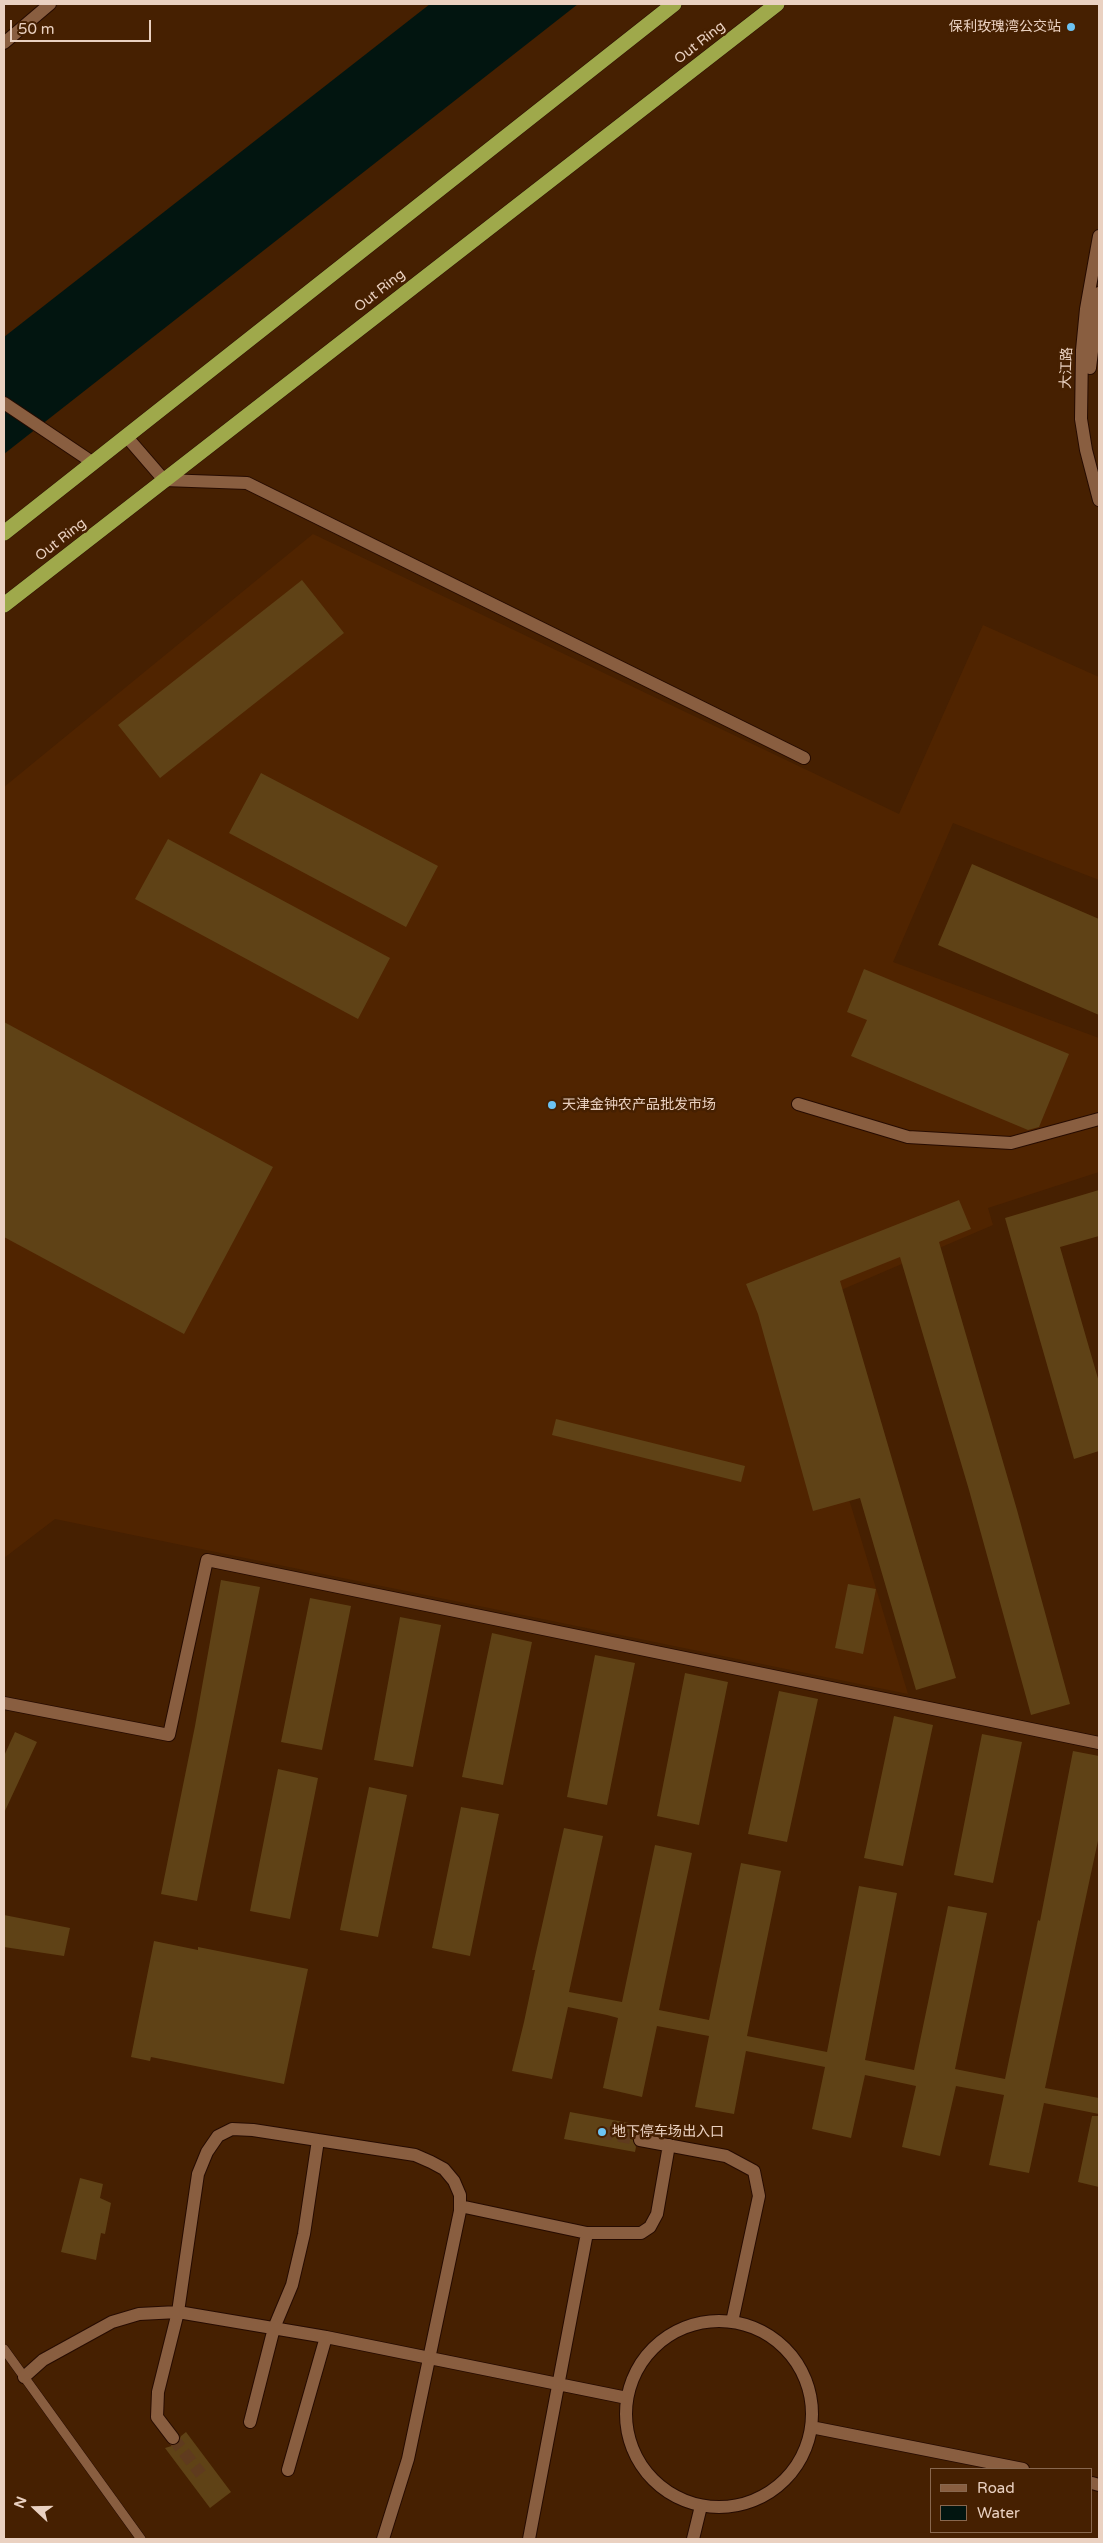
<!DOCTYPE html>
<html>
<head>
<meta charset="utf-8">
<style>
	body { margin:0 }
	#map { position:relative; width:1103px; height:2543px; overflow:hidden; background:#462001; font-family:"Varela Round",sans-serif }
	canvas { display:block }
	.frame { position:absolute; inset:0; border:5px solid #ead1c1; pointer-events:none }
	.legend { position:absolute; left:930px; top:2468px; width:162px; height:65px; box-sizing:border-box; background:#462001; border:1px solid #88674e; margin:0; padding:6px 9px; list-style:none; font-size:15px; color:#ead1c1 }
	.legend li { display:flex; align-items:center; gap:10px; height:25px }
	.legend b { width:25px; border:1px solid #88674e }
	.north { position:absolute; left:10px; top:2483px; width:50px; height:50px; -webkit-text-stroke:4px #462001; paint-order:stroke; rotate:291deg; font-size:14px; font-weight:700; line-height:20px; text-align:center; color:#ead1c1 }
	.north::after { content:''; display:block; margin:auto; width:18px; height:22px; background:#ead1c1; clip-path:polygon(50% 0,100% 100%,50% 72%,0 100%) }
	.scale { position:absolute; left:10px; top:20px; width:141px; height:22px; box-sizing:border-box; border:2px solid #ead1c1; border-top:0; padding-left:6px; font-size:15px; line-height:18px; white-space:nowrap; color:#ead1c1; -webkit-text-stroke:4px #462001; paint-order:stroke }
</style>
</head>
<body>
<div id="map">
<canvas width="1103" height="2543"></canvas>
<div class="frame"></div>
<ul class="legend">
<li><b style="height:6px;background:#895e40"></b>Road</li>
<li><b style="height:14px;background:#021510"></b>Water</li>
</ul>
<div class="north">N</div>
<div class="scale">50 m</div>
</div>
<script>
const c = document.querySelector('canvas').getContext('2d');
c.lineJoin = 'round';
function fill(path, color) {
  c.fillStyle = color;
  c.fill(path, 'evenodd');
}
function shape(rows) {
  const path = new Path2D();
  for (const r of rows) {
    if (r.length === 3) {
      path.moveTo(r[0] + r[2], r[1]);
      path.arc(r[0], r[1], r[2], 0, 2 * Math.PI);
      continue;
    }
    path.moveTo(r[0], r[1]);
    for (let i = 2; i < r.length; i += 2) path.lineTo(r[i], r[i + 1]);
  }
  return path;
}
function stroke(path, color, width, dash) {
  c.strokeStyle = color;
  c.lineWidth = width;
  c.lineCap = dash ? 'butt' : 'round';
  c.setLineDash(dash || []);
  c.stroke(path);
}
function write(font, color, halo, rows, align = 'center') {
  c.font = font + ' "Varela Round","Noto Sans SC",sans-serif';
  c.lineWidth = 5;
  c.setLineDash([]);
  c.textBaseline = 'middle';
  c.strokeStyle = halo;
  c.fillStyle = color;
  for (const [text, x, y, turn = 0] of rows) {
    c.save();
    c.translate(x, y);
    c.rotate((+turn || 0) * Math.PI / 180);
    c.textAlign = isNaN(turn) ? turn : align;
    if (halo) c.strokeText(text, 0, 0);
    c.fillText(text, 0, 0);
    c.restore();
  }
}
fill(shape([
	[313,534,899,814,983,625,1099,677,1099,880,953,823,893,962,1099,1038,1099,1172,988,1208,993,1225,792,1311,908,1694,55,1519,4,1558,4,787]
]), '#502400');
fill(shape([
	[430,4,578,4,4,454,4,337]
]), '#021510');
fill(shape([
	[302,580,344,633,160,778,118,725],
	[261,773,438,866,406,927,229,833],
	[168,839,390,958,358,1019,135,899],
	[972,864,1099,919,1099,1015,938,945],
	[864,969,1069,1054,1039,1127,1028,1130,851,1056,867,1020,847,1012],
	[4,1022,273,1167,184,1334,4,1237],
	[1099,1190,1099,1236,1060,1247,1099,1382,1099,1451,1074,1459,1005,1218],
	[959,1200,971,1229,939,1242,1017,1510,1070,1704,1031,1715,969,1490,900,1257,840,1281,956,1678,916,1690,860,1498,813,1511,758,1314,746,1284],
	[556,1419,745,1466,741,1482,552,1435],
	[221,1580,260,1587,197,1901,161,1894,195,1726],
	[848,1584,876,1589,863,1654,835,1648],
	[310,1598,351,1606,322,1750,281,1742],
	[400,1617,441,1625,413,1767,374,1760],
	[492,1633,532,1642,503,1785,462,1777],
	[595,1655,635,1663,607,1805,567,1797],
	[685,1673,728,1682,699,1825,657,1816],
	[779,1691,818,1699,787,1842,748,1834],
	[894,1716,933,1725,903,1866,864,1858],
	[15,1732,37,1742,4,1813,4,1756],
	[982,1734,1022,1742,993,1883,954,1875],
	[1073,1751,1099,1756,1099,1836,1045,2088,1099,2098,1099,2114,1044,2103,1029,2173,989,2165,1004,2095,956,2086,940,2156,902,2147,916,2086,865,2075,851,2138,812,2129,825,2067,746,2051,734,2114,695,2107,709,2036,657,2026,642,2097,603,2088,618,2018,607,2015,568,2007,552,2079,512,2071,524,2022,535,1970,532,1970,564,1828,603,1836,569,1992,622,2002,655,1845,692,1853,659,2010,709,2020,741,1863,781,1871,747,2036,827,2052,859,1886,897,1893,865,2060,914,2070,948,1906,987,1913,955,2069,1005,2079,1038,1920,1040,1921],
	[278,1769,318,1778,290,1919,250,1911],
	[369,1787,407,1795,378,1937,340,1930],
	[461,1807,499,1814,470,1956,432,1948],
	[4,1915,70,1928,64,1956,4,1947],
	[154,1941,198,1950,198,1947,308,1969,284,2084,151,2057,150,2061,131,2057],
	[570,2112,640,2125,639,2132,632,2138,636,2147,635,2152,564,2139],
	[1092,2116,1099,2116,1099,2187,1078,2182],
	[80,2178,103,2184,100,2198,111,2203,105,2234,101,2233,96,2260,61,2252],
	[186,2432,231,2492,210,2508,165,2448,178,2444,181,2436]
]), '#5f4216');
stroke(shape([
	[601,2132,640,2140],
	[173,2438,201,2474]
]), '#5f3b1e', 12, [12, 6]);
const lane = shape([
	[4,2349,141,2539]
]);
const street = shape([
	[4,43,50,4],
	[4,403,92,462],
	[126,436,164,480,247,483,804,758],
	[798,1104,908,1137,1011,1143,1099,1119],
	[640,2140,726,2156,754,2171,759,2196,732,2322],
	[460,2206,587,2233,641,2233,650,2227,657,2214,669,2145],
	[719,2414,93],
	[24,2377,43,2360,112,2322,139,2314,178,2312,326,2337,627,2398],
	[250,2422,274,2328,292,2285,304,2234,318,2140],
	[811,2427,1023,2469],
	[173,2438,157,2417,158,2392,178,2312,198,2174,207,2152,218,2136,232,2129,253,2130,415,2155,431,2162,444,2169,454,2181,460,2195,460,2211,408,2459,383,2539],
	[288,2470,326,2337],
	[1092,2483,1099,2485],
	[529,2539,587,2233],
	[693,2539,701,2506]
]);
const secondary = shape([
	[1099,236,1086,309,1082,350,1081,419,1086,450,1099,500],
	[1090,368,1099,293],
	[4,1703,169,1735,207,1560,1099,1743]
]);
const highway = shape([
	[4,533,674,4],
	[4,605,777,4]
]);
stroke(lane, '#260b00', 10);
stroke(street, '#260b00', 14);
stroke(secondary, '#260b00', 14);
stroke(highway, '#260b00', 16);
stroke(lane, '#895e40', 9);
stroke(street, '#895e40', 12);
stroke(secondary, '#895e40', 12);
stroke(highway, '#9fa94b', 15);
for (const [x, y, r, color] of [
	[1071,27,5,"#6cc3f3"],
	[552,1105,5,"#6cc3f3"],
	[602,2132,5,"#6cc3f3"]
]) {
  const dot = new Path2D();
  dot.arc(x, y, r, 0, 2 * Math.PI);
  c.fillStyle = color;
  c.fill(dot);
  stroke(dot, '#462001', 2);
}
write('14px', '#ead1c1', '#462001', [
	["保利玫瑰湾公交站",1061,27,"right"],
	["天津金钟农产品批发市场",562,1105],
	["地下停车场出入口",612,2132]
], 'left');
write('14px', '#ead1c1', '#462001', [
	["Out Ring",700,43,-38],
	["Out Ring",380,291,-38],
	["大江路",1067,368,-88],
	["Out Ring",61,540,-38]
]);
</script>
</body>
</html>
